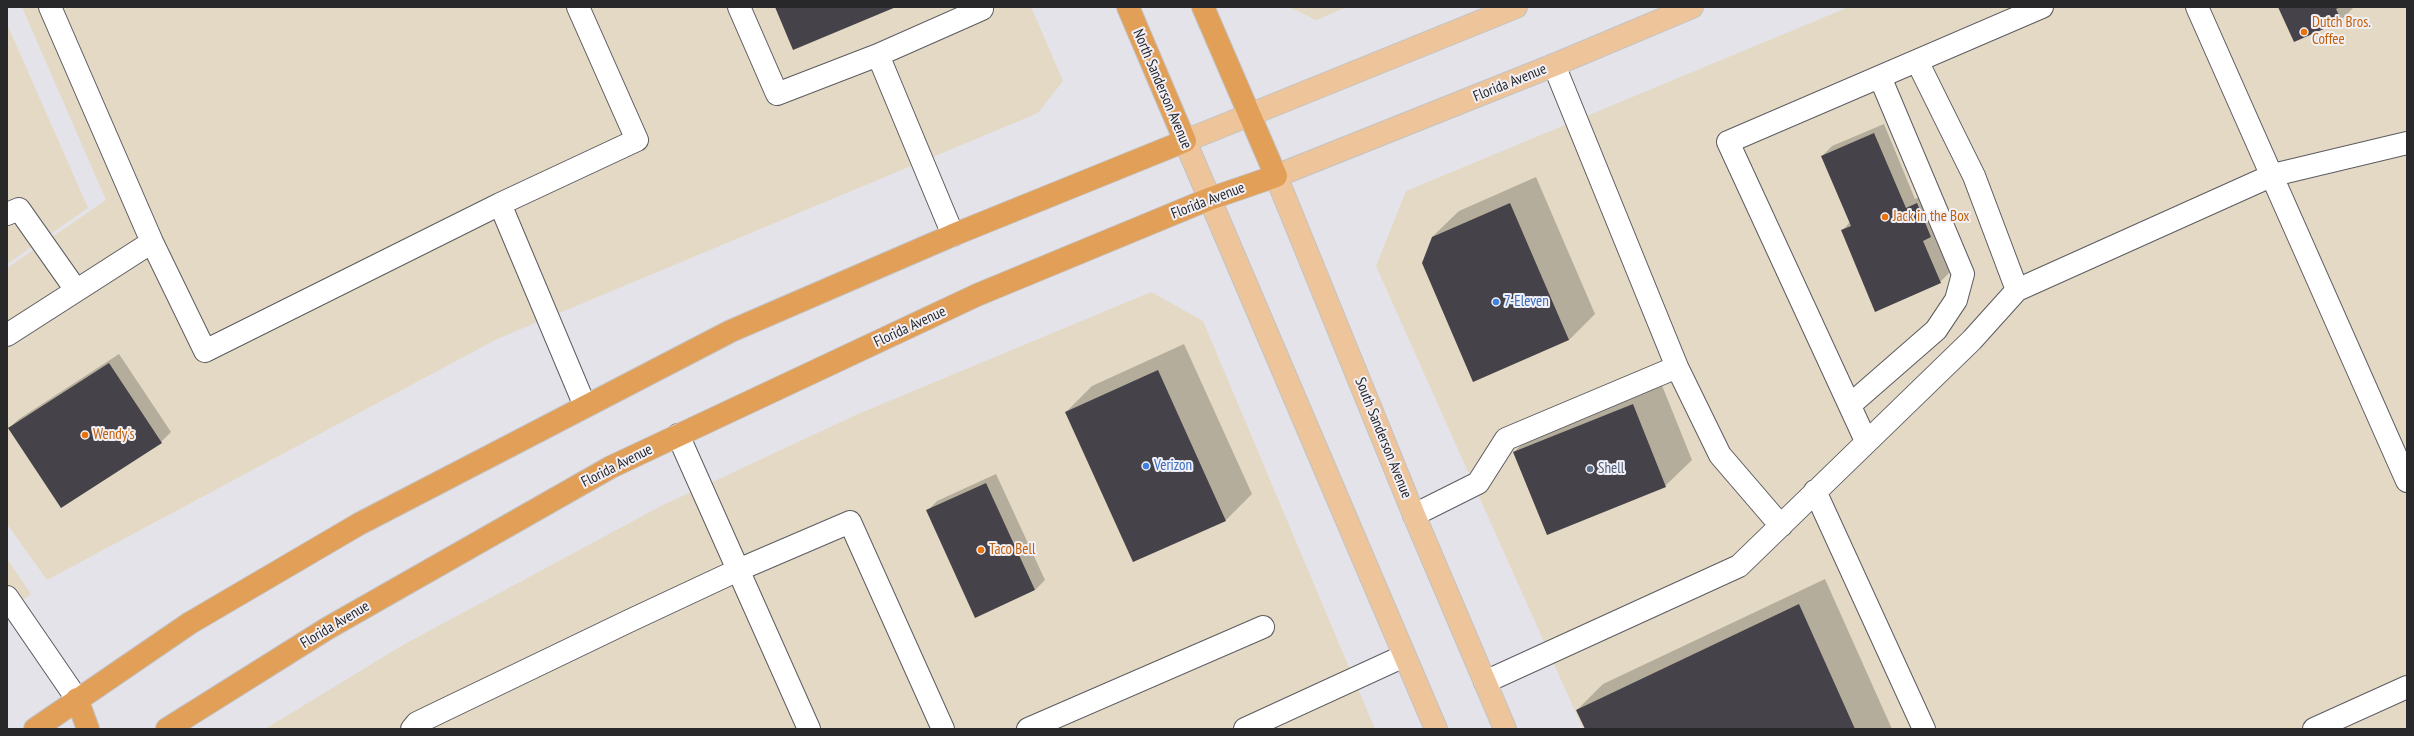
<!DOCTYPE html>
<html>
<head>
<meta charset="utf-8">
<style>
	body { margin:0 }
	#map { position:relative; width:2414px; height:736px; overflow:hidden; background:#e4e3e9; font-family:"PT Sans Narrow",sans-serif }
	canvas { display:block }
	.frame { position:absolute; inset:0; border:8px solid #28282a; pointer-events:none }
</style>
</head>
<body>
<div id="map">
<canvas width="2414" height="736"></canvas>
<div class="frame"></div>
</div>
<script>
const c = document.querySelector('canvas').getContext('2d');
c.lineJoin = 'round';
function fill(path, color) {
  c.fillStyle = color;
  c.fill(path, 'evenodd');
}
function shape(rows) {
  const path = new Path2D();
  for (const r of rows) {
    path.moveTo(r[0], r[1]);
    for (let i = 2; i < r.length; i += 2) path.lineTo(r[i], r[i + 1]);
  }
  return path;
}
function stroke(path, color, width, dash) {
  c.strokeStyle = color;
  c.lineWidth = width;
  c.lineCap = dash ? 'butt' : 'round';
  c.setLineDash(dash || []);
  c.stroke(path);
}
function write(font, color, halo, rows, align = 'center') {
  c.font = font + ' "PT Sans Narrow",sans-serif';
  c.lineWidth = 4;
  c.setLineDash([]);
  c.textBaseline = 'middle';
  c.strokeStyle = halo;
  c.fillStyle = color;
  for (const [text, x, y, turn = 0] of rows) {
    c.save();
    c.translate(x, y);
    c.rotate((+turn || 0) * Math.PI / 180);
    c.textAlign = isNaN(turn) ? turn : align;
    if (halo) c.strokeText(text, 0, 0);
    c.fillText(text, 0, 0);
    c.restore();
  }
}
fill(shape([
	[22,7,1031,7,1063,81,1038,113,497,339,47,580,7,524,7,268,106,200],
	[1289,7,1347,7,1316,20],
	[1849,7,2407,7,2407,729,1583,729,1376,266,1406,191],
	[7,24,88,208,7,264],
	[1151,292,1203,321,1375,729,265,729,403,645,661,506,858,414],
	[7,559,31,594,7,612]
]), '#e3d9c4');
fill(shape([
	[2279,7,2354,7,2341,20],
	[1884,124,1915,199,1927,194,1940,226,1933,233,1950,272,1940,282,1842,231,1850,222,1822,156,1832,146],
	[1536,177,1595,314,1569,340,1432,237,1459,211],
	[1184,344,1252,494,1226,520,1134,561,1066,412,1092,386],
	[119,354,171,432,161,442,9,428,19,419],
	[1659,378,1692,460,1665,486,1514,452,1540,426],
	[996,474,1045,580,1035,590,927,511,937,501],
	[1825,579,1892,729,1586,729,1577,710,1603,684]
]), '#0003');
fill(shape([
	[775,7,896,7,793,50],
	[2278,7,2340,7,2336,9,2342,21,2294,42],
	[1874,133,1906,208,1917,203,1931,237,1923,241,1941,283,1875,312,1841,230,1851,226,1821,156],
	[1510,203,1569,340,1473,382,1422,263,1432,237],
	[109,363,162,443,61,508,8,428],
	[1158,370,1226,521,1133,562,1065,412],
	[1633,404,1666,487,1547,535,1513,452],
	[986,483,1035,590,975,618,926,510],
	[1799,604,1855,729,1585,729,1576,710]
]), '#454349');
const minor = shape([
	[50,7,152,242,205,351,500,204,637,140,578,7],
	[739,7,777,94,878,55,953,235],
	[2197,7,2407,481],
	[878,55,982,9,981,7],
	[1917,61,1974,176,2017,290],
	[500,204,585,406],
	[7,214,19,209,76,290],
	[7,335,152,242],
	[1677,367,1720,455,1781,526],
	[1850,405,1936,330,1956,300,1963,274,1880,77],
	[678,435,809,729],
	[1866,441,1728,142,2042,7],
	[1815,491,1924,729],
	[1414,515,1478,483,1506,439,1677,367,1554,65],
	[7,597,77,699],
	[1485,682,1739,566,1972,340,2017,290,2273,175,2407,143],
	[412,729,417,723,629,621,738,570,850,522,943,729],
	[1028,729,1263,627],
	[1245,729,1404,656],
	[2314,729,2407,687]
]);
const major = shape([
	[1436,729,1185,141,1516,7],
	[1505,729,1414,515,1276,176,1554,65,1692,7]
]);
const highway = shape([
	[77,699,88,729],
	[35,729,190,623,359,524,731,331,953,235,1185,141,1128,7],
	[167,729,328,628,611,467,977,295,1209,199,1276,176,1203,7]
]);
stroke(minor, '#5c5b60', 24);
stroke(major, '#c3c3c3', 24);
stroke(highway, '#c3c3c3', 24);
stroke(minor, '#fff', 22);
stroke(major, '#eec59b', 22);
stroke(highway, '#e29f58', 22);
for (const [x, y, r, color] of [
	[2304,32,4,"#e8710a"],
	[1885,217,4,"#e8710a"],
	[1496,302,4,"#3f7fe0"],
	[85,435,4,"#e8710a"],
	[1146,466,4,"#3f7fe0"],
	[1590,469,4,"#5c6f8a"],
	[981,550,4,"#e8710a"]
]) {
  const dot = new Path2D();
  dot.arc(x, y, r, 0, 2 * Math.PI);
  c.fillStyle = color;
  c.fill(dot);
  stroke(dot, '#f2f0f7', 1.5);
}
write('15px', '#c56008', '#f2f0f7', [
	["Dutch Bros.",2312,23],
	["Coffee",2312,40],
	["Jack in the Box",1893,217],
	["Wendy's",93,435],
	["Taco Bell",989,550]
], 'left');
write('15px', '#28282a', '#f2f0f7', [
	["Florida Avenue",1510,83,-22],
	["North Sanderson Avenue",1162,89,67],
	["Florida Avenue",1208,201,-21],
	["Florida Avenue",910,327,-25],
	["South Sanderson Avenue",1383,438,68],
	["Florida Avenue",617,466,-27],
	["Florida Avenue",335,625,-31]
]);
write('15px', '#366cbe', '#f2f0f7', [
	["7-Eleven",1504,302],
	["Verizon",1154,466]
], 'left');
write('15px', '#4e5e75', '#f2f0f7', [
	["Shell",1598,469]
], 'left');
</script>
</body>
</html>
